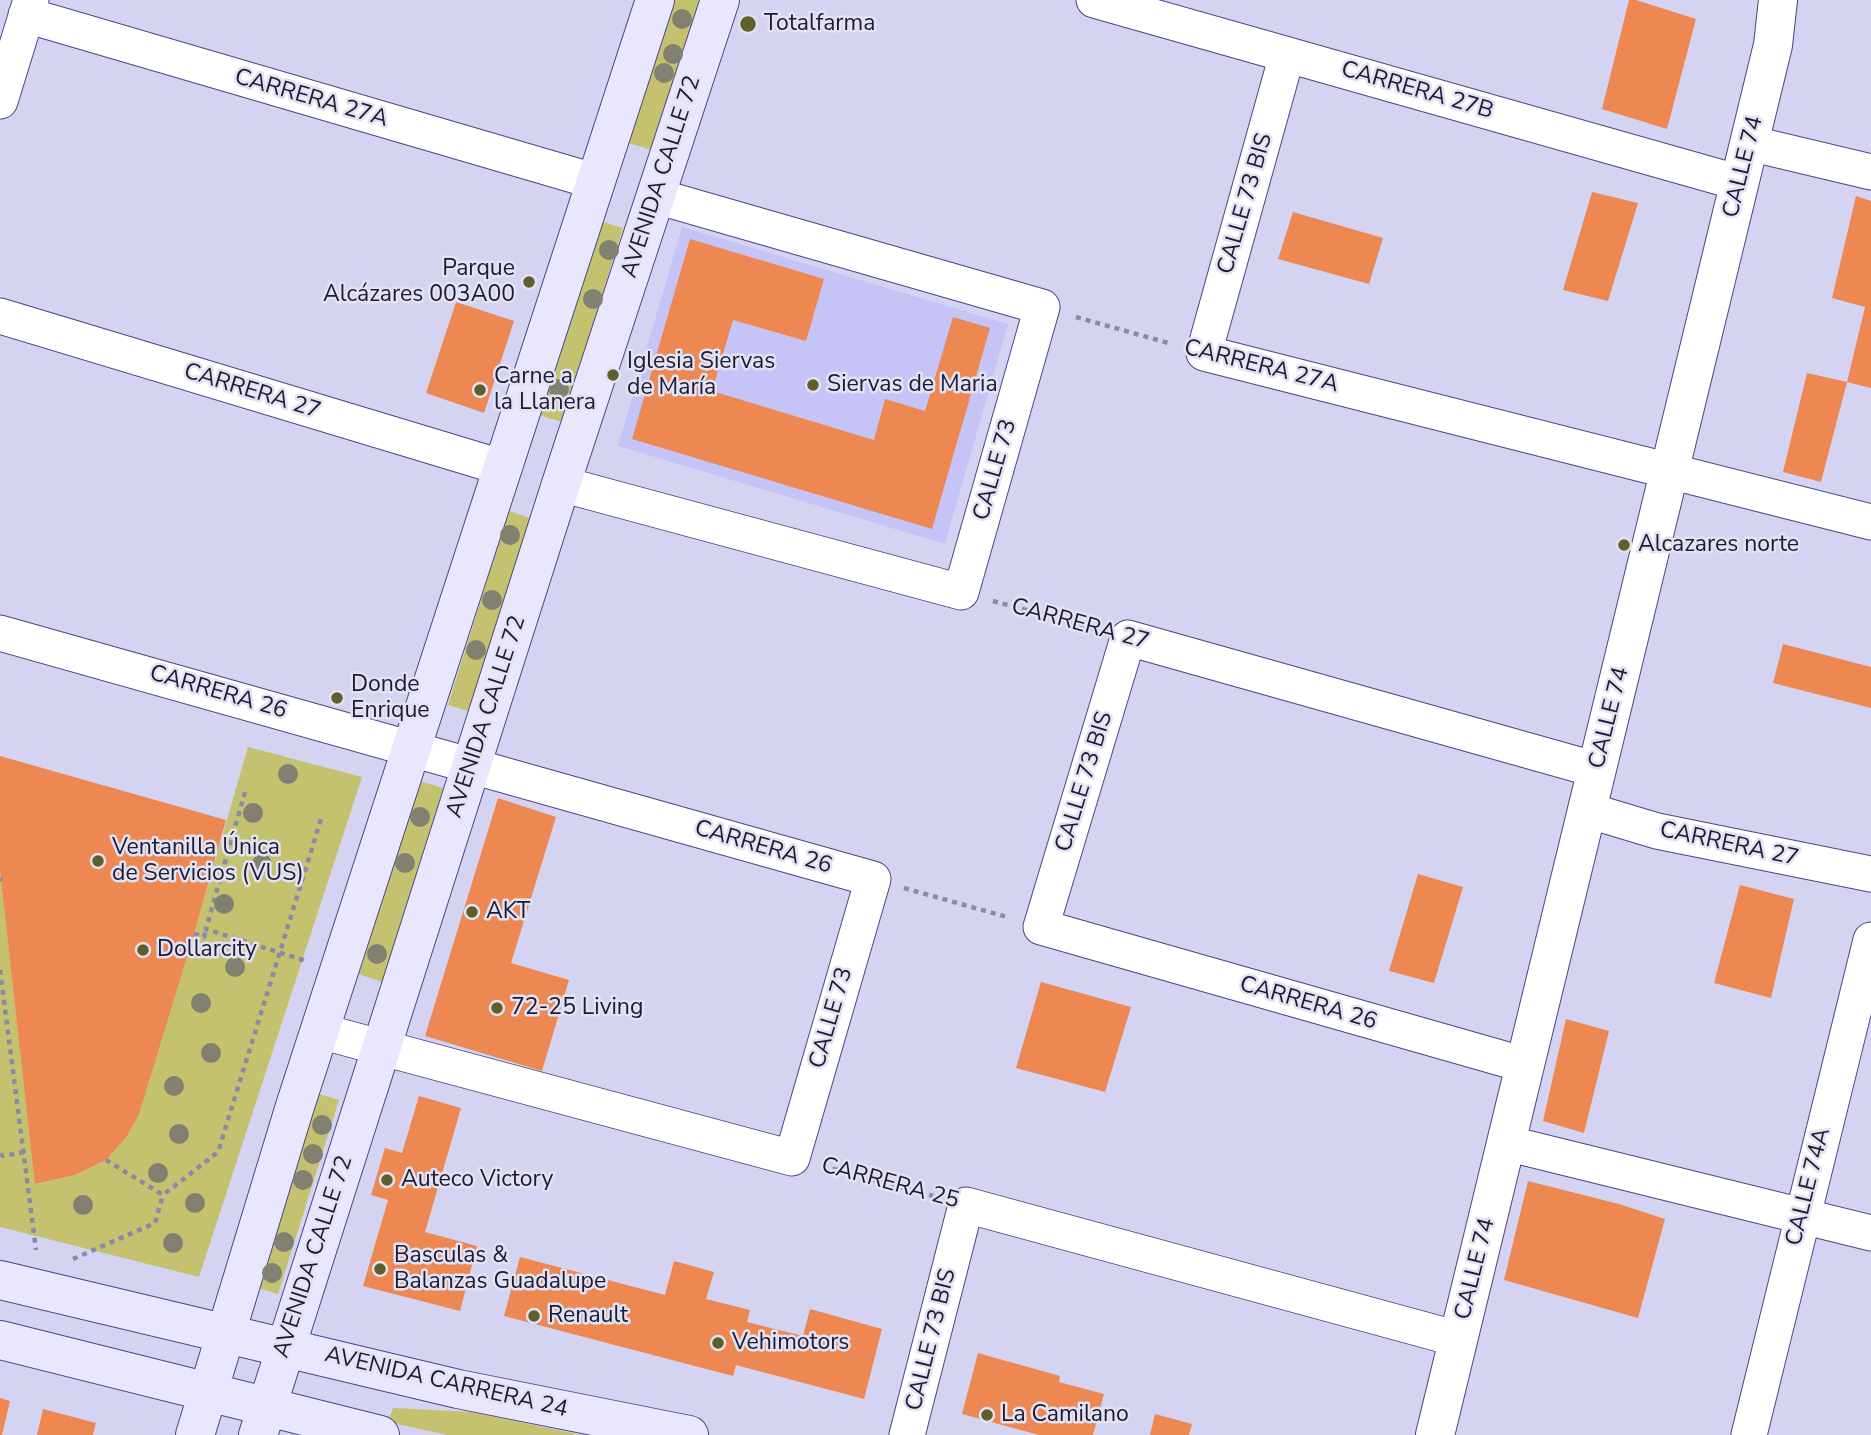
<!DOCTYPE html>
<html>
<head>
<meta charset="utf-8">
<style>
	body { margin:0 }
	canvas { display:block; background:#d4d3f2 }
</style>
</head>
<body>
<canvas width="1871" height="1435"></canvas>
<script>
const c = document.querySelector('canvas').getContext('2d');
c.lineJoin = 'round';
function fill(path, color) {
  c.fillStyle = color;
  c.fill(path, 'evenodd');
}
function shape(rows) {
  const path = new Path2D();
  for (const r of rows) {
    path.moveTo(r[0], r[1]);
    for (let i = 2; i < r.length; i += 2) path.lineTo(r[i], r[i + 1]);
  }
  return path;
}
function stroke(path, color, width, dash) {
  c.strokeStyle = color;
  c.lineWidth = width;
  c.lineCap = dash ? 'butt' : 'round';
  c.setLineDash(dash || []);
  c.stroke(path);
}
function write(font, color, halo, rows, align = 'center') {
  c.font = font + ' "Nunito Sans",sans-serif';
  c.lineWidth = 5;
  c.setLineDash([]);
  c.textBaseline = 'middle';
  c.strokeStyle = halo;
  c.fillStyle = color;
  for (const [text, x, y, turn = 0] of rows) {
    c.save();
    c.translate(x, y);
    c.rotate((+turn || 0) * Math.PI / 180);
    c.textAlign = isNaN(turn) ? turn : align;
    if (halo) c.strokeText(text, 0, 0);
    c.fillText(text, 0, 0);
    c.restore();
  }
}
fill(shape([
	[682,227,1008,324,945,544,618,446]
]), '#c6c4f7');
fill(shape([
	[673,0,699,0,652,150,628,143],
	[600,221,623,228,562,422,539,415],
	[509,511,532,519,471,712,448,705],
	[248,747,362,777,199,1277,0,1227,0,871,36,1184,75,1175,106,1160,196,927],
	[420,781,443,788,382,982,359,974],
	[316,1093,339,1100,278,1294,255,1287],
	[393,1408,474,1412,581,1435,447,1435,388,1422]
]), '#c4c16f');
fill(shape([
	[1629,0,1636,0,1696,19,1667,129,1602,109],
	[1592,192,1638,203,1608,301,1563,290],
	[1856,196,1871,201,1871,388,1847,382,1821,482,1783,472,1807,373,1847,382,1865,307,1832,298],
	[1293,212,1383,238,1369,284,1278,259],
	[690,239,824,279,806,341,733,320,712,391,874,440,885,399,925,411,953,317,990,328,932,529,632,439],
	[456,302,514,321,484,413,426,393],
	[1783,644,1871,667,1871,708,1773,683],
	[0,756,226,820,196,927,139,1114,127,1136,106,1160,75,1175,35,1184,0,871],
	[498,798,556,817,511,963,569,980,542,1071,425,1036],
	[1418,874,1463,887,1434,983,1389,971],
	[1740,885,1794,899,1771,998,1714,983],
	[1041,982,1131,1007,1105,1092,1016,1068],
	[1566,1019,1609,1031,1584,1133,1543,1121],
	[419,1096,461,1108,425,1232,477,1246,460,1311,363,1286,388,1200,371,1195,385,1148,402,1153],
	[1528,1181,1619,1204,1665,1219,1638,1318,1504,1280],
	[520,1257,665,1295,674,1261,714,1272,706,1299,750,1310,747,1322,803,1336,810,1309,882,1329,864,1399,736,1365,733,1376,504,1316],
	[978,1353,1060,1376,1059,1382,1104,1394,1093,1435,1039,1435,962,1414],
	[0,1398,10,1401,2,1435,0,1435],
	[43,1409,96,1423,93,1435,37,1435],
	[1155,1414,1192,1424,1189,1435,1150,1435]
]), '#ed8853');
const minor = shape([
	[1094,0,1740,183],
	[26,15,597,182],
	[1287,55,1204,353,1871,522],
	[0,101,31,0],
	[1749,143,1871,172],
	[0,316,504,468],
	[561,484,961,592,1042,307,656,196],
	[0,633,873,879,792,1158,320,1031],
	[1587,810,1657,831,1871,874],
	[1525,1065,1041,927,1128,638,1597,770],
	[1506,1143,1871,1233],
	[907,1435,966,1205,1458,1339],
	[1749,1435,1871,940]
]);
const tertiary = shape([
	[1435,1435,1773,45,1778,0]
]);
const secondary = shape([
	[0,1280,458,1389,689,1435],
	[0,1340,380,1435],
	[195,1435,295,1106,655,0],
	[258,1435,561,484,720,0]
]);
stroke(minor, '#4d4487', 37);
stroke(tertiary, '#4d4487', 40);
stroke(secondary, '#4d4487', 40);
stroke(shape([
	[1076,317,1172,344],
	[993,601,1096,629],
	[245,792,206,929,306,961],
	[0,879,2,880],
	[904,888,1007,917],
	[194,934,204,937,206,929],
	[0,970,36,1250],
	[0,1154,3,1156,24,1152],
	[106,1160,163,1195,218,1152,322,816],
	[823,1166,933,1196],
	[73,1259,155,1223,163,1195]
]), '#8a89a6', 4.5, [5, 5]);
stroke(minor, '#fff', 35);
stroke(tertiary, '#fff', 38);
stroke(secondary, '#e8e7fd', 38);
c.fillStyle = '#828071';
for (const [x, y] of [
	[682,19],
	[673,54],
	[664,73],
	[609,250],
	[593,299],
	[559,389],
	[510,535],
	[492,600],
	[476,650],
	[288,774],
	[253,813],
	[420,817],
	[405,863],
	[262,864],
	[224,904],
	[377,954],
	[235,967],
	[201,1003],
	[211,1053],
	[174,1086],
	[322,1125],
	[179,1134],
	[313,1154],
	[158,1173],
	[303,1180],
	[195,1203],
	[83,1205],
	[284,1242],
	[173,1243],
	[272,1273]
]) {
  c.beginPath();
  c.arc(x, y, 10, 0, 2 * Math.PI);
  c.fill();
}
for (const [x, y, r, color] of [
	[748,24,9,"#605e2b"],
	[529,282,7,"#605e2b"],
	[613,375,7,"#605e2b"],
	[813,385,7,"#605e2b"],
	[480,390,7,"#605e2b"],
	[1624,545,7,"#605e2b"],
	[337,698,7,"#605e2b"],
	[98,861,7,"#605e2b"],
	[472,912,7,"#605e2b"],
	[143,950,7,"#605e2b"],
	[497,1008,7,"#605e2b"],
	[387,1180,7,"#605e2b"],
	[380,1269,7,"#605e2b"],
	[534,1316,7,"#605e2b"],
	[718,1343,7,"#605e2b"],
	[987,1415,7,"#605e2b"]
]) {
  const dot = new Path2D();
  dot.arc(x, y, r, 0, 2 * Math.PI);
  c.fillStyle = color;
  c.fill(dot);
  stroke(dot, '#e2e2f2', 2.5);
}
write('23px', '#1d1a36', '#e2e2f2', [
	["Totalfarma",764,24],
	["Parque",515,269,"right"],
	["Alcázares 003A00",515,295,"right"],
	["Iglesia Siervas",627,362],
	["de María",627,388],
	["Carne a",494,377],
	["la Llanera",494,403],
	["Siervas de Maria",827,385],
	["Alcazares norte",1638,545],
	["Donde",351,685],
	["Enrique",351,711],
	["Ventanilla Única",112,848],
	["de Servicios (VUS)",112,874],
	["AKT",486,912],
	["Dollarcity",157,950],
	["72-25 Living",511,1008],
	["Auteco Victory",401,1180],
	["Basculas &",394,1256],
	["Balanzas Guadalupe",394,1282],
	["Renault",548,1316],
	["Vehimotors",732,1343],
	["La Camilano",1001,1415]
], 'left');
write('23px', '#1d1a36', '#e2e2f2', [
	["CARRERA 27B",1417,91,16],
	["CARRERA 27A",311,99,16],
	["CALLE 74",1744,167,-76],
	["AVENIDA CALLE 72",662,177,-72],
	["CALLE 73 BIS",1246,204,-74],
	["CARRERA 27A",1261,367,14],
	["CARRERA 27",252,392,17],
	["CALLE 73",996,470,-74],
	["CARRERA 27",1080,625,15],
	["CARRERA 26",218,693,16],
	["AVENIDA CALLE 72",487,717,-72],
	["CALLE 74",1610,718,-76],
	["CALLE 73 BIS",1085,782,-73],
	["CARRERA 27",1729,845,12],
	["CARRERA 26",763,848,16],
	["CARRERA 26",1308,1004,16],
	["CALLE 73",832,1018,-74],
	["CARRERA 25",890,1184,15],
	["CALLE 74A",1809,1187,-76],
	["AVENIDA CALLE 72",314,1257,-72],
	["CALLE 74",1476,1269,-76],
	["CALLE 73 BIS",932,1340,-76],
	["AVENIDA CARRERA 24",446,1383,13]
]);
</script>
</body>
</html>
